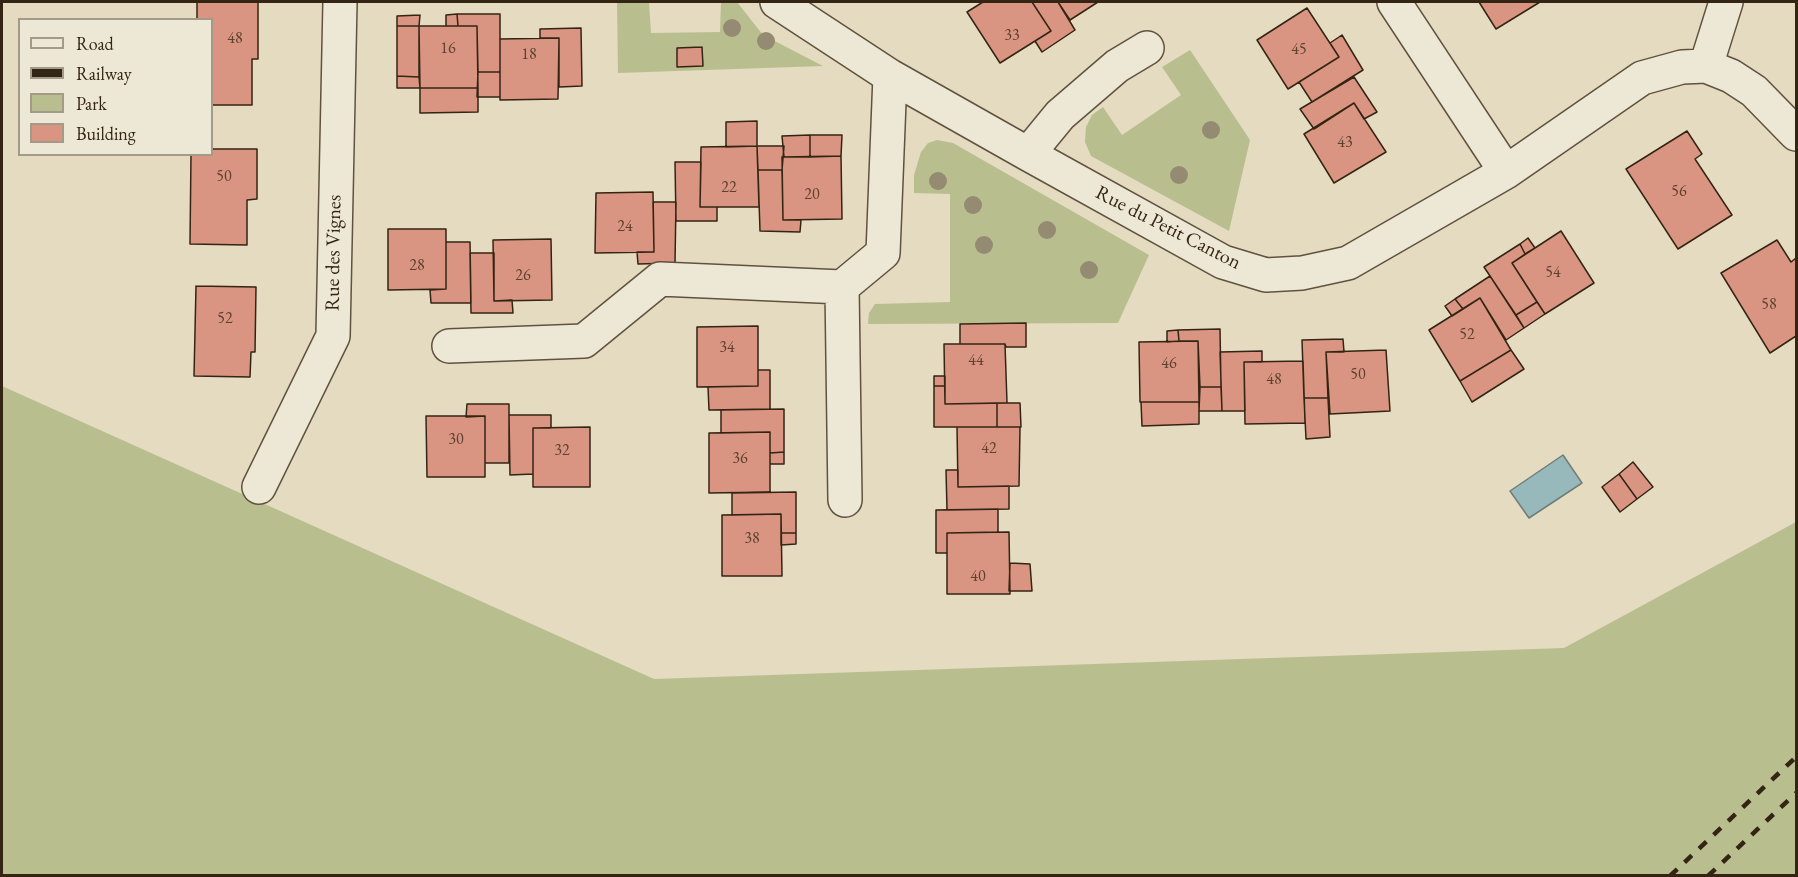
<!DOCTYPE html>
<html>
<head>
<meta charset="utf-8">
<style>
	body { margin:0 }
	#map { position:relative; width:1798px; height:877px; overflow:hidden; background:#e4dbc0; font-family:"EB Garamond",serif }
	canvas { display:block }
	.frame { position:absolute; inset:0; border:3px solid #342413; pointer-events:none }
	.legend { position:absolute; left:18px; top:18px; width:195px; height:138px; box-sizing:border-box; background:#ede8d6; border:2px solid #a39a88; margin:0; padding:8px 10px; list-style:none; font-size:18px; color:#342413 }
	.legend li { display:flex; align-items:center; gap:12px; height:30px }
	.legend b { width:30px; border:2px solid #a39a88 }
</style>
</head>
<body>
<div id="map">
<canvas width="1798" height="877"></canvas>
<div class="frame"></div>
<ul class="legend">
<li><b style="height:8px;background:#ede8d6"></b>Road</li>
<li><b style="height:8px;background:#342413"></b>Railway</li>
<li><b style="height:16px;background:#b9be8f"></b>Park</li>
<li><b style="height:16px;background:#d99582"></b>Building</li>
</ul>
</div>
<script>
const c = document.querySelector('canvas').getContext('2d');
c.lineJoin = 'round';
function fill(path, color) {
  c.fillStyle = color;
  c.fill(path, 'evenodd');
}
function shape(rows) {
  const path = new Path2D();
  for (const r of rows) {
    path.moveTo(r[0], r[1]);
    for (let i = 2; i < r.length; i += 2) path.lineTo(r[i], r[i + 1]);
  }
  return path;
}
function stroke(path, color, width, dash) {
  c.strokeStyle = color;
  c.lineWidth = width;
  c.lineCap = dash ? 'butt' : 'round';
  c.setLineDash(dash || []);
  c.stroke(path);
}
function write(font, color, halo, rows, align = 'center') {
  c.font = font + ' "EB Garamond",serif';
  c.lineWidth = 4.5;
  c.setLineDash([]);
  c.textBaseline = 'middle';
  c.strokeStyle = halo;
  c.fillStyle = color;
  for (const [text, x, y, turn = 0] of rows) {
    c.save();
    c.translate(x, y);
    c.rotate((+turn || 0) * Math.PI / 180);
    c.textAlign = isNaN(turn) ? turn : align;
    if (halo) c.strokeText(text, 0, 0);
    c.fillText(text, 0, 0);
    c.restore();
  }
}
fill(shape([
	[617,2,649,2,651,33,720,32,721,2,737,2,763,35,823,66,618,73],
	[1190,50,1250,140,1229,231,1091,156,1085,142,1086,127,1092,115,1103,107,1122,135,1181,95,1162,67],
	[937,140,953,143,1149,255,1118,323,868,324,869,313,875,304,950,302,950,194,914,193,914,175,921,152,928,143],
	[2,386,654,679,1564,648,1796,522,1796,875,2,876]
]), '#b9be8f');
const water = shape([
	[1563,455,1582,483,1529,518,1510,491,1563,455]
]);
fill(water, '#98b9bb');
stroke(water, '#707d78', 1.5);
const building = shape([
	[197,2,258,2,258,59,252,59,252,105,212,105,212,20,197,20,197,2],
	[983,2,1032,2,1051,31,1000,63,967,12,983,2],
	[1032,2,1058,2,1075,30,1042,52,1035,41,1051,31,1032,2],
	[1058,2,1098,2,1070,20,1058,2],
	[1479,2,1540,2,1496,29,1479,2],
	[1307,8,1339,57,1288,89,1257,40,1307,8],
	[457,14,458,26,446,26,446,15,457,14],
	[457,14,500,14,500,72,478,72,477,26,458,26,457,14],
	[420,15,419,26,397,26,397,16,420,15],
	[397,26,419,26,419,77,397,76,397,26],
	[419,26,477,26,478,88,420,88,419,26],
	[581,28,582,86,559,87,559,38,540,38,540,29,581,28],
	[1342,35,1363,70,1312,102,1299,82,1339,57,1330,43,1342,35],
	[559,38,558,99,500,100,500,39,559,38],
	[702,47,703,66,677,67,677,48,702,47],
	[478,72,500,72,500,97,477,97,478,72],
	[397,76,419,77,420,88,397,88,397,76],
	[1354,77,1377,112,1364,119,1354,103,1314,129,1300,109,1354,77],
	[420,88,478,88,478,112,420,113,420,88],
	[1354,103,1386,152,1334,183,1304,134,1354,103],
	[757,121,757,146,726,147,726,122,757,121],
	[1687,131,1702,154,1695,159,1732,215,1678,249,1626,169,1687,131],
	[810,135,842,135,841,156,810,157,810,135],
	[810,135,810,157,784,157,782,136,810,135],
	[757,146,784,146,782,170,758,170,757,146],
	[757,146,759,207,700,207,701,147,757,146],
	[212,149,257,149,257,199,247,200,247,245,190,244,191,154,212,154,212,149],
	[841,156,842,219,783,220,782,157,841,156],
	[675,162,701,162,700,207,717,207,717,221,676,221,675,162],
	[758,170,782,170,783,220,801,220,800,232,760,231,758,170],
	[653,192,654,252,595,253,596,193,653,192],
	[653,202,676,202,675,263,638,264,637,252,654,252,653,202],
	[388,229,446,229,446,289,388,290,388,229],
	[1561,231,1594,283,1545,314,1512,263,1561,231],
	[1528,238,1535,248,1525,254,1520,244,1528,238],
	[551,239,552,300,494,301,493,240,551,239],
	[1777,240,1791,262,1796,258,1796,336,1770,353,1721,273,1777,240],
	[446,242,470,242,471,303,431,303,430,290,446,289,446,242],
	[1520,244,1525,254,1512,263,1537,302,1516,315,1484,267,1520,244],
	[470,253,494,253,494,301,512,300,513,313,471,313,470,253],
	[1490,276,1524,328,1506,340,1480,298,1463,309,1455,299,1490,276],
	[196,286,256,287,255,352,251,352,250,377,194,376,196,286],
	[1480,298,1511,350,1460,381,1429,330,1480,298],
	[1455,299,1463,309,1452,316,1445,306,1455,299],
	[1537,302,1545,314,1524,328,1516,315,1537,302],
	[1026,323,1026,347,1006,347,1005,344,960,344,960,324,1026,323],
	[758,326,758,386,697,387,697,327,758,326],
	[1220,329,1221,387,1200,387,1198,341,1179,341,1178,330,1220,329],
	[1178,330,1179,341,1167,342,1167,331,1178,330],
	[1343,339,1344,352,1326,352,1328,398,1304,398,1302,340,1343,339],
	[1198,341,1199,402,1140,402,1139,342,1198,341],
	[944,344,1005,344,1007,403,945,404,944,344],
	[1386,350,1390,411,1330,414,1326,352,1386,350],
	[1511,350,1524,369,1472,402,1460,381,1511,350],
	[1262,351,1262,362,1244,362,1245,411,1222,411,1220,352,1262,351],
	[1303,361,1305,423,1245,424,1244,362,1303,361],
	[758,370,770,370,770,409,709,410,708,387,758,386,758,370],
	[934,376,945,376,945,386,934,386,934,376],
	[934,386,945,386,945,404,997,403,997,427,934,427,934,386],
	[1200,387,1221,387,1222,411,1199,411,1200,387],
	[1304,398,1328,398,1330,437,1306,439,1304,398],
	[1141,402,1199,402,1199,424,1142,426,1141,402],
	[997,403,1020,403,1021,427,997,427,997,403],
	[467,404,509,404,509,463,485,463,485,416,466,417,467,404],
	[784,409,784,452,770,453,770,432,721,433,721,410,784,409],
	[509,415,551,415,551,428,533,428,533,474,510,475,509,415],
	[426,416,485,416,485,477,427,477,426,416],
	[590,427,590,487,533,487,533,428,590,427],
	[957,427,1020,427,1019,486,958,487,957,427],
	[770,432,770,492,709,493,709,433,770,432],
	[784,452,784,464,770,464,770,453,784,452],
	[1633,462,1653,487,1637,499,1619,474,1633,462],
	[946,470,958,470,958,487,1009,486,1009,509,947,510,946,470],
	[1619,474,1637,499,1620,512,1602,487,1619,474],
	[796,492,796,533,781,533,781,514,732,515,732,493,796,492],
	[998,509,998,532,947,533,947,553,936,553,936,510,998,509],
	[781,514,782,576,722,576,722,515,781,514],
	[1009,532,1010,594,947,594,947,533,1009,532],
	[781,533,796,533,796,544,781,545,781,533],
	[1010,563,1030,564,1032,591,1009,591,1010,563]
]);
fill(building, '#d99582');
stroke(building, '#342413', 1.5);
const minor = shape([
	[777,2,890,76,1028,154,1223,262,1266,275,1302,273,1348,263,1506,172,1642,78,1682,67,1706,66,1731,76,1754,91,1796,134],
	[1394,2,1506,172],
	[1706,66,1726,2],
	[1028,154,1060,115,1117,66,1147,48],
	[842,287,845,500],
	[449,346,584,341,660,279,842,287,883,253,890,76],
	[259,487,333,336,340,2]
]);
stroke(minor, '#60523e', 36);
stroke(minor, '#ede8d6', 33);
stroke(shape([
	[1670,876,1796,757],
	[1708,876,1796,793]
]), '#342413', 4.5, [10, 10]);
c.fillStyle = '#958b72';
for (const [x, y] of [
	[732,28],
	[766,41],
	[1211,130],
	[1179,175],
	[938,181],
	[973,205],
	[1047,230],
	[984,245],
	[1089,270]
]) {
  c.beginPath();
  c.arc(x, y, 9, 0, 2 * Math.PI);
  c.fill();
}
write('16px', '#5d402f', null, [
	["33",1012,36],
	["48",235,39],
	["16",448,49],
	["45",1299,50],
	["18",529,55],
	["43",1345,143],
	["50",224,177],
	["22",729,188],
	["56",1679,192],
	["20",812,195],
	["24",625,227],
	["28",417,266],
	["54",1553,273],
	["26",523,276],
	["58",1769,305],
	["52",225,319],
	["52",1467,335],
	["34",727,348],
	["44",976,361],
	["46",1169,364],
	["50",1358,375],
	["48",1274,380],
	["30",456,440],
	["42",989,449],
	["32",562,451],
	["36",740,459],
	["38",752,539],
	["40",978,577]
]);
write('20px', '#342413', '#ede8d6', [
	["Rue du Petit Canton",1168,228,27],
	["Rue des Vignes",334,253,-89]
]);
</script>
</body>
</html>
